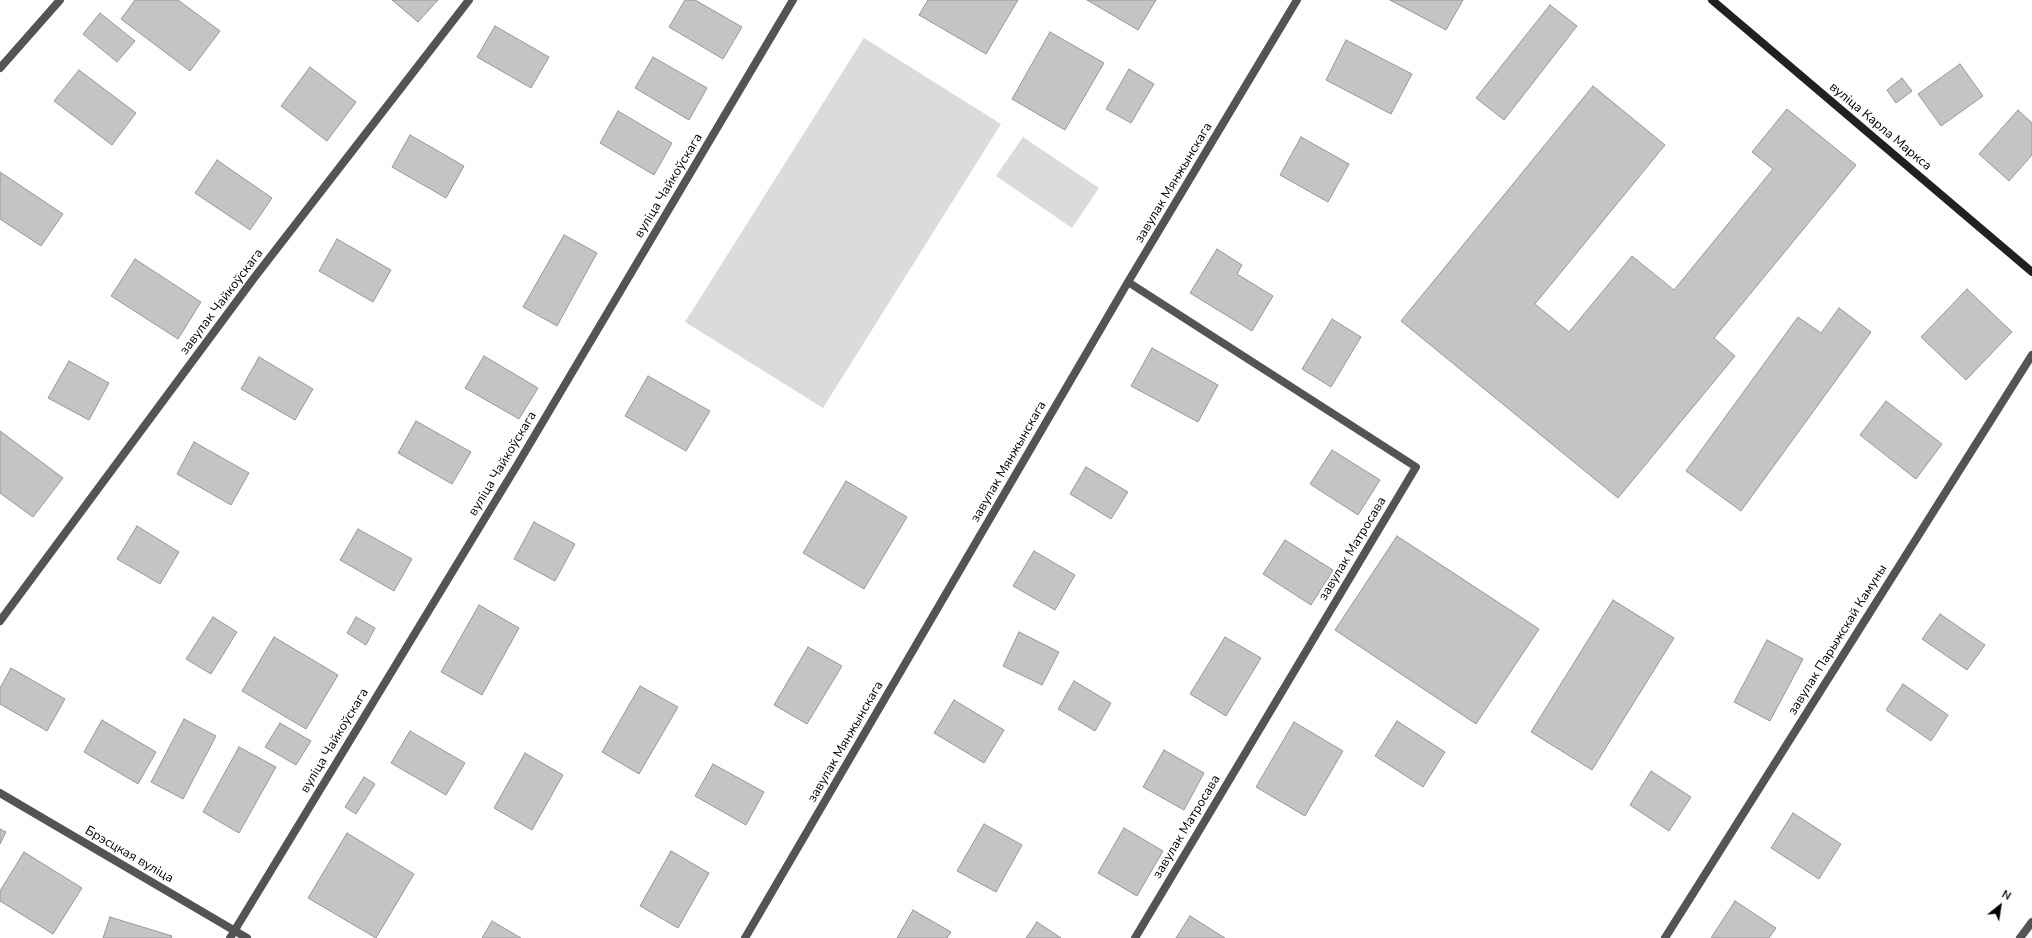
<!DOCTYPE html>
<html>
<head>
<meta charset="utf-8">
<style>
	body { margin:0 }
	#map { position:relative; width:2032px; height:938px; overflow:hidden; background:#fff; font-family:"Nunito Sans",sans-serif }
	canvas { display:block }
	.north { position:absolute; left:1980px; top:886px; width:40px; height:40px; -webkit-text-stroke:3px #fff; paint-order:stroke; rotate:30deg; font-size:11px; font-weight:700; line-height:16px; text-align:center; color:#000 }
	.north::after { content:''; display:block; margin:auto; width:14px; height:18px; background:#000; clip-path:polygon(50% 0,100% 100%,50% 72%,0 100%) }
</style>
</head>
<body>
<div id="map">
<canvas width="2032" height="938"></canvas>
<div class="north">N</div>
</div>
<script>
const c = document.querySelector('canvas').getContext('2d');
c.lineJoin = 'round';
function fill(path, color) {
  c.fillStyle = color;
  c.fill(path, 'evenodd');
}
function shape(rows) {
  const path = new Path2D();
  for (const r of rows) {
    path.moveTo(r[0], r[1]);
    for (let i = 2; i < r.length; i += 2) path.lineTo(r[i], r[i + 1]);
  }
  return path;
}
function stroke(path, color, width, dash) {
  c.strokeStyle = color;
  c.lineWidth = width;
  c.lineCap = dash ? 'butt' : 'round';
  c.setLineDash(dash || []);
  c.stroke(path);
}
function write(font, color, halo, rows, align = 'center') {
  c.font = font + ' "Nunito Sans",sans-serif';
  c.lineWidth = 3;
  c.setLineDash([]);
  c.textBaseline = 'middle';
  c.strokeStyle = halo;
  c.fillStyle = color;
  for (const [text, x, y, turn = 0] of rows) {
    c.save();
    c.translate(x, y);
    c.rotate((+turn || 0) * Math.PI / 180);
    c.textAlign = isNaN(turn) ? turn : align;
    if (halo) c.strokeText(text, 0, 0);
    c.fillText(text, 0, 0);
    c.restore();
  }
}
fill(shape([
	[864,38,1001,124,823,408,685,322],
	[1023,137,1099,188,1072,228,996,176]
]), '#dbdbdb');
const building = shape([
	[135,0,178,0,220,31,190,71,121,19,135,0],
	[392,0,438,0,418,22,392,0],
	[685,0,695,0,742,27,723,59,669,27,685,0],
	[928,0,1018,0,986,54,919,15,928,0],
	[1087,0,1156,0,1138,30,1087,0],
	[1390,0,1463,0,1446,30,1390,0],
	[1550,5,1577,26,1504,120,1476,98,1550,5],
	[100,13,135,41,117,62,83,34,100,13],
	[495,26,549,57,531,88,477,57,495,26],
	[1050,32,1104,63,1065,130,1012,99,1050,32],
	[1346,40,1412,74,1391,114,1326,80,1346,40],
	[653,57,707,88,689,120,635,88,653,57],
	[1960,64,1983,96,1941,126,1918,94,1960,64],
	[310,67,356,102,327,141,281,106,310,67],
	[1129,69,1154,84,1131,123,1106,109,1129,69],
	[79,70,136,113,112,145,54,101,79,70],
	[1902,78,1912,91,1896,103,1887,90,1902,78],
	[1593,86,1665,145,1535,304,1569,332,1632,256,1674,290,1773,169,1752,152,1787,109,1856,165,1714,338,1735,356,1618,498,1401,321,1593,86],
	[2018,110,2032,123,2032,155,2009,181,1979,154,2018,110],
	[618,111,672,143,654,175,600,143,618,111],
	[410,135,464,166,446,198,392,167,410,135],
	[1301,137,1349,164,1328,202,1280,175,1301,137],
	[217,160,272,198,250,230,195,193,217,160],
	[0,172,63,214,41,246,0,219,0,172],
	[564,235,597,253,557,326,523,307,564,235],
	[337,239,391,270,373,302,319,271,337,239],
	[1217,249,1242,265,1237,274,1273,296,1252,331,1190,293,1217,249],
	[135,259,201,302,178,339,111,296,135,259],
	[1967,289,2012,332,1966,380,1921,337,1967,289],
	[1839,308,1871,332,1741,511,1686,471,1798,317,1821,333,1839,308],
	[1332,319,1361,337,1331,387,1302,369,1332,319],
	[1152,348,1218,385,1198,422,1131,386,1152,348],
	[484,356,538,388,519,419,465,388,484,356],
	[259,357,313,389,295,420,241,389,259,357],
	[69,361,109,383,89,420,48,398,69,361],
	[648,376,710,411,686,451,625,416,648,376],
	[1886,401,1942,444,1916,479,1860,435,1886,401],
	[416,421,471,452,452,484,398,453,416,421],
	[0,431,63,478,33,517,0,493,0,431],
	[194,442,249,473,231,505,177,474,194,442],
	[1332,450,1380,480,1358,515,1310,484,1332,450],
	[1086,467,1128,492,1111,519,1070,494,1086,467],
	[846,481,907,517,864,589,803,553,846,481],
	[534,522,575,544,555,581,514,559,534,522],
	[137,526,179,552,160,584,117,559,137,526],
	[358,529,412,559,394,591,340,560,358,529],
	[1397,536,1539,629,1476,724,1335,630,1397,536],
	[1285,540,1333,570,1311,605,1263,574,1285,540],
	[1034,551,1075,575,1055,610,1013,586,1034,551],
	[1613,600,1674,638,1592,770,1531,732,1613,600],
	[479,605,519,628,482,695,441,672,479,605],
	[1940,614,1985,645,1967,670,1922,639,1940,614],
	[213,617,237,632,211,674,186,659,213,617],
	[356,617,375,628,366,645,347,633,356,617],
	[1019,632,1059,652,1042,685,1003,666,1019,632],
	[274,637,338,675,306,729,242,691,274,637],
	[1225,637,1261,658,1226,716,1190,694,1225,637],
	[1767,640,1803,659,1770,721,1734,702,1767,640],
	[808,647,842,666,807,724,774,705,808,647],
	[11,668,65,699,47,731,0,704,0,688,11,668],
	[1074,681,1111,703,1095,731,1058,709,1074,681],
	[1903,684,1948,715,1931,741,1886,710,1903,684],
	[640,686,678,707,639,774,602,752,640,686],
	[954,700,1004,730,984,763,934,733,954,700],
	[184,719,216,736,183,799,151,782,184,719],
	[102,720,156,752,138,784,84,752,102,720],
	[1397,721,1445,752,1423,787,1375,756,1397,721],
	[1294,722,1343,751,1305,816,1256,787,1294,722],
	[280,723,311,741,296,765,265,747,280,723],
	[410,731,465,763,446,795,391,763,410,731],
	[239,747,276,767,239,833,203,812,239,747],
	[1164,750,1204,773,1184,810,1143,787,1164,750],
	[525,753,563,775,532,830,494,808,525,753],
	[713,764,764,792,746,825,695,796,713,764],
	[1651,771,1691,797,1669,831,1630,805,1651,771],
	[364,777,375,784,356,814,345,807,364,777],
	[1793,813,1841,844,1819,879,1771,848,1793,813],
	[984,824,1022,845,996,892,957,871,984,824],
	[1124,828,1163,851,1137,896,1098,873,1124,828],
	[0,829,6,832,0,844,0,829],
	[347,833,414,874,376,938,308,898,347,833],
	[671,851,709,873,678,928,640,906,671,851],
	[24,852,82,888,53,934,0,901,0,891,24,852],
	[1735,901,1776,928,1769,938,1711,938,1735,901],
	[913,910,951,932,947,938,897,938,913,910],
	[1190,916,1225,938,1176,938,1190,916],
	[110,917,172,936,171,938,103,938,110,917],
	[492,921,521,938,482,938,492,921],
	[1037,922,1061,938,1026,938,1037,922]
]);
fill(building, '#c4c4c4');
stroke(building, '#989898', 1);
stroke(shape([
	[0,68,60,0],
	[1128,282,1416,467,1135,938],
	[0,621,254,278,469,0],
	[0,793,247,938],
	[230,938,519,462,793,0],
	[745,938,1128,282,1297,0],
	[1665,938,2032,355],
	[2020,938,2032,922]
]), '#545454', 8);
stroke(shape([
	[1712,0,2032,272]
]), '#212121', 8);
write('13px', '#000', '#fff', [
	["вуліца Карла Маркса",1880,127,40],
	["завулак Мянжынскага",1174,183,-59],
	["вуліца Чайкоўскага",669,186,-59],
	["завулак Чайкоўскага",222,302,-53],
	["завулак Мянжынскага",1009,462,-60],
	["вуліца Чайкоўскага",503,464,-59],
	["завулак Матросава",1353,549,-59],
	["завулак Парыжскай Камуны",1838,640,-58],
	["вуліца Чайкоўскага",335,741,-59],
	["завулак Мянжынскага",846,742,-60],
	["завулак Матросава",1187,827,-59],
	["Брэсцкая вуліца",129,855,30]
]);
</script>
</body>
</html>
